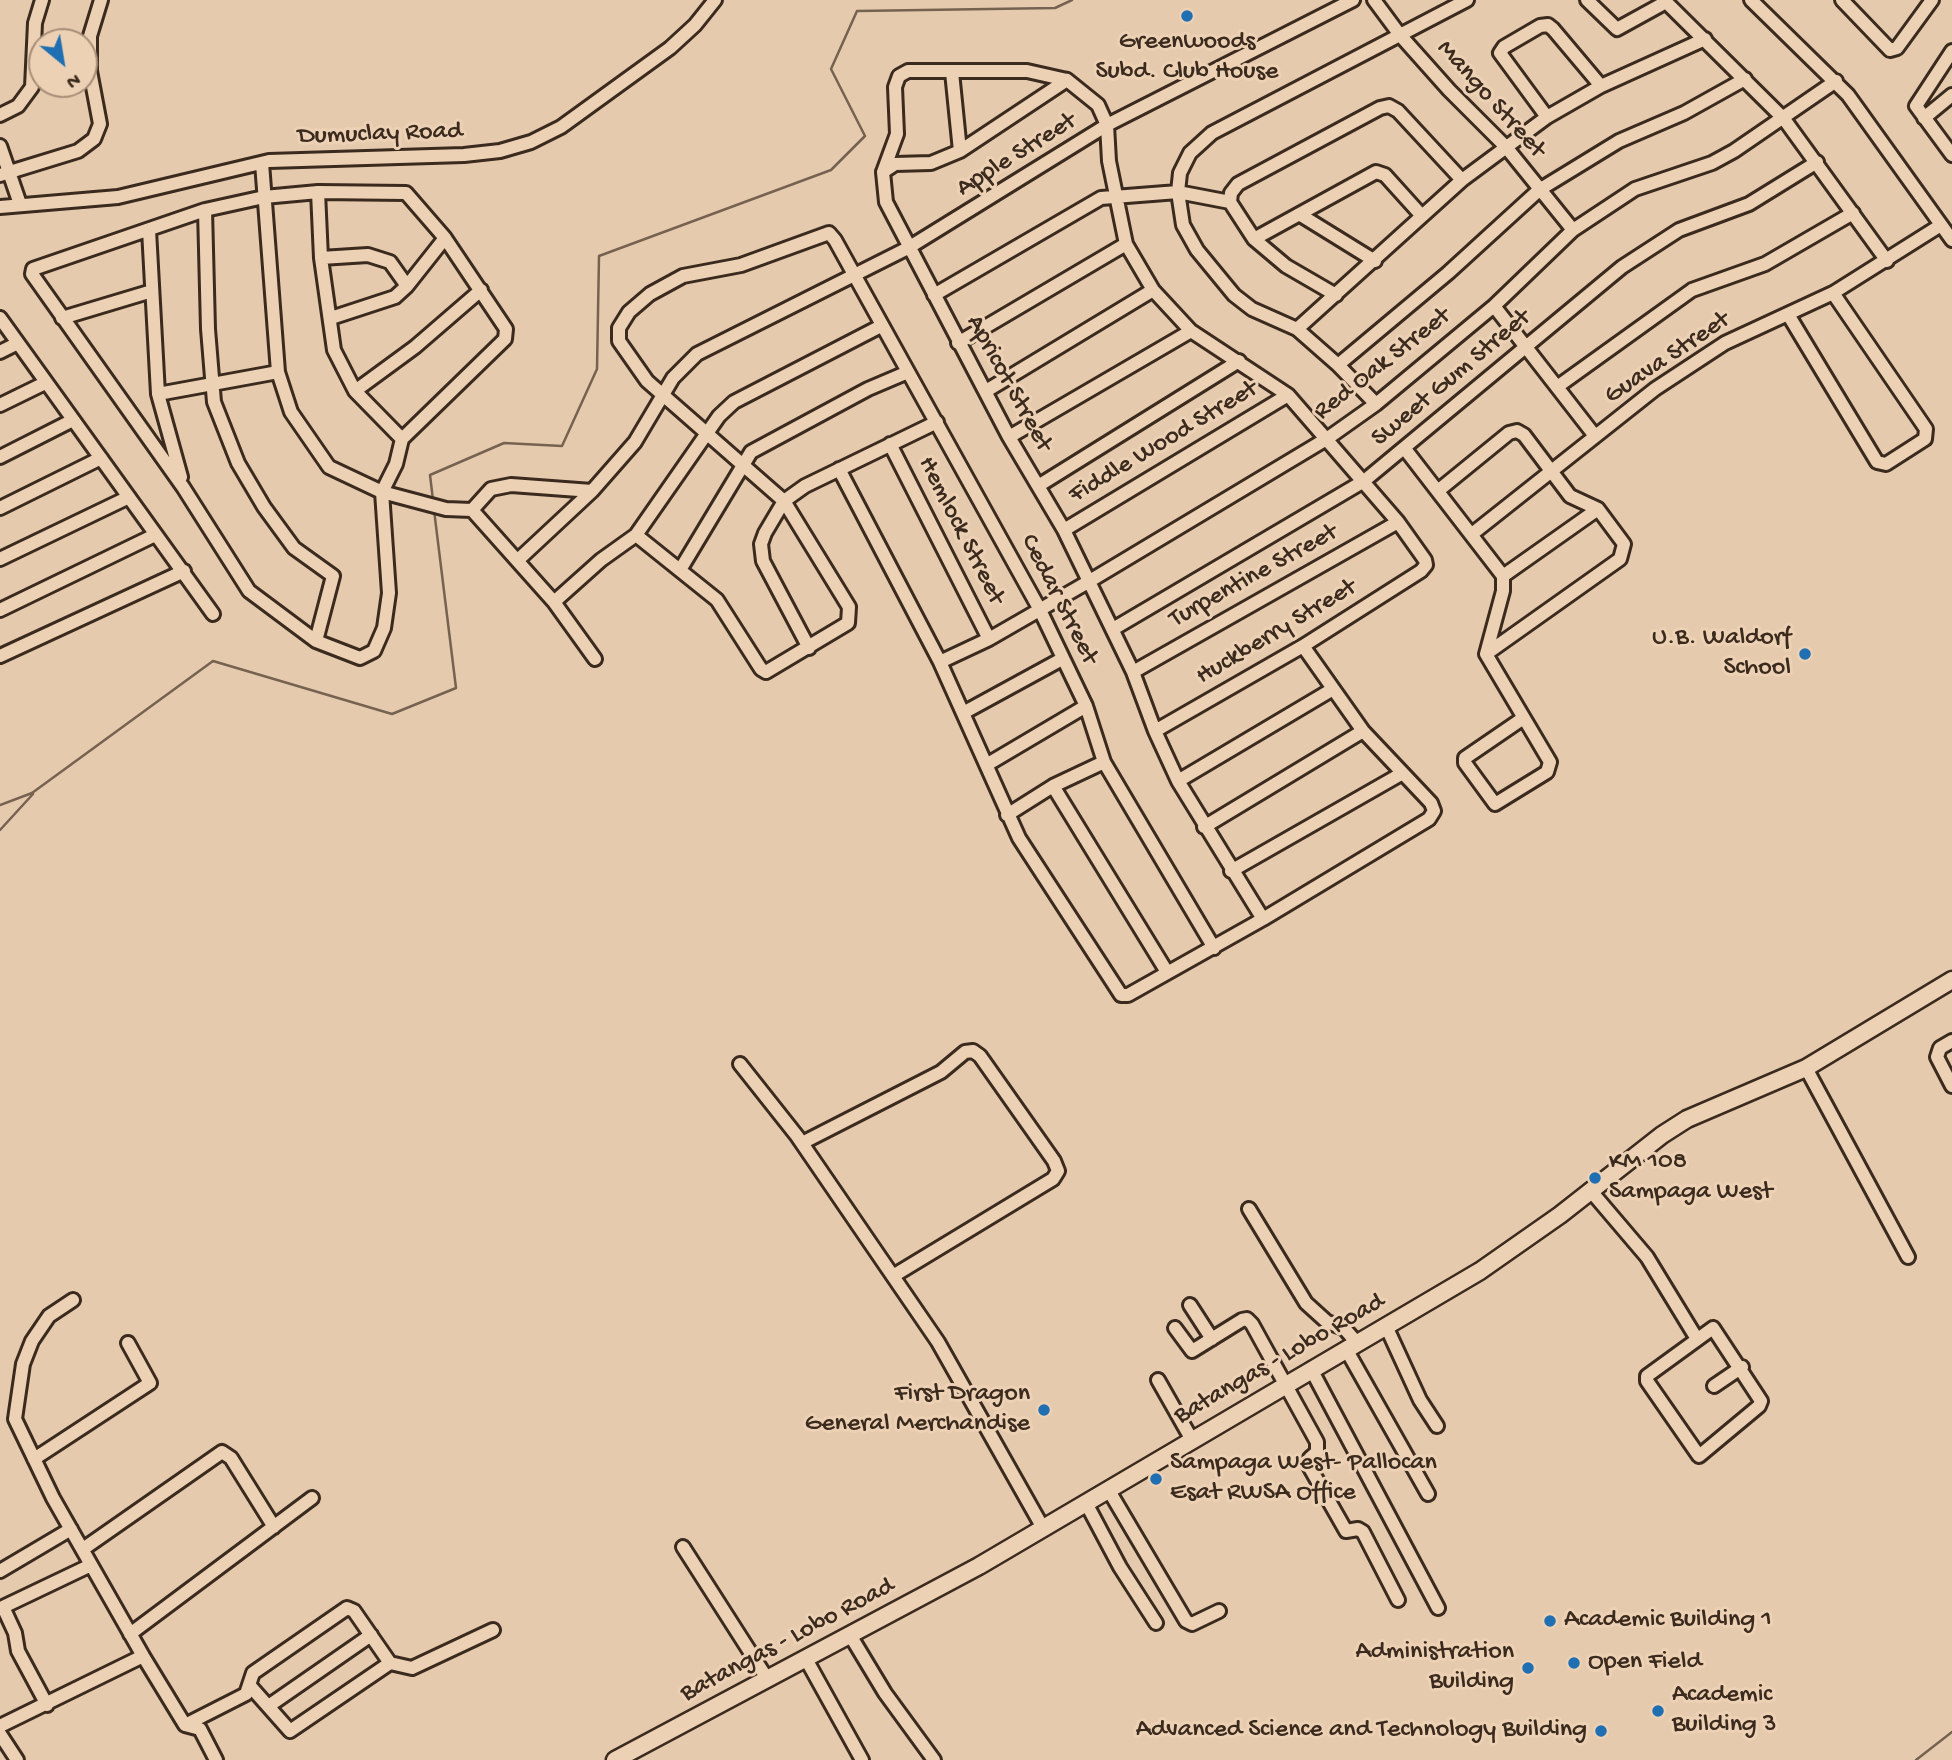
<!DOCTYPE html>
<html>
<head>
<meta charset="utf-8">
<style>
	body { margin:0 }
	#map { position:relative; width:1952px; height:1760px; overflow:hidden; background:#e6caae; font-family:"Gochi Hand",sans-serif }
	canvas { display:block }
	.north { position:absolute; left:28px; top:28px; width:70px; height:70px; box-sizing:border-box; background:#edd1b4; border:2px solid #a68e78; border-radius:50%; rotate:150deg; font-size:19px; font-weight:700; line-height:28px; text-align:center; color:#3b2a1e }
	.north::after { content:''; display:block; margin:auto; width:24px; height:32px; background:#1f6fb2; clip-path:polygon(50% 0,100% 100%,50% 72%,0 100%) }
</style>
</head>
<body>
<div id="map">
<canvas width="1952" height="1760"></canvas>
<div class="north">N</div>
</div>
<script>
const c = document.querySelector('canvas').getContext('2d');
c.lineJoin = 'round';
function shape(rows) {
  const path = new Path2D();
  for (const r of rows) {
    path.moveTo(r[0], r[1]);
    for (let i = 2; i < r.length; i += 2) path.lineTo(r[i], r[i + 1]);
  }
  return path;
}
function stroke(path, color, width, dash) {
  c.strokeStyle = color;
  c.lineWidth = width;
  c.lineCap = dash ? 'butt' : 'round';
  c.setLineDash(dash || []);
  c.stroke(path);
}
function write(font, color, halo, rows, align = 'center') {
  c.font = font + ' "Gochi Hand",sans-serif';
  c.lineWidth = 6;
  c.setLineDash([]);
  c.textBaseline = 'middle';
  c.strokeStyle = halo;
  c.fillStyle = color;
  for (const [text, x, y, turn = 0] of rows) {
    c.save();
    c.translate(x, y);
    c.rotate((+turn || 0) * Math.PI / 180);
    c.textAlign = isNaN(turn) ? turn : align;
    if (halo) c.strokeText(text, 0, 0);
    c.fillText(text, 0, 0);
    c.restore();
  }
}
stroke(shape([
	[433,500,430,475,504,443,562,446,597,369,599,256,831,170,865,136,831,69,857,11,1055,8,1072,0],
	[0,805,32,793,213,661,392,714,456,688,434,510],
	[0,830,33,794],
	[1916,1760,1952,1732]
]), '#766250', 2.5);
const minor = shape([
	[1374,0,1400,35,1449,90,1506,147,1573,230],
	[1587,0,1617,29,1666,2],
	[1664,0,1784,119,1887,261],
	[1751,0,1848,95,1952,240],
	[1842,0,1890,50,1897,48,1932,0],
	[1952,51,1916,106,1952,155],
	[952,72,960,151],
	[0,115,18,106,32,87,35,23,42,0],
	[1547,117,1500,53,1504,47,1540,26,1548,25,1553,29,1601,86],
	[1924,118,1952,95],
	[0,146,20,204],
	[262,163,278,372,291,412,329,467,382,492,446,509,472,510,554,602,595,659],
	[883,172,897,134,895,87,899,76,908,71,1027,71,1067,80],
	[0,175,78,151,94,139,100,124,90,71,90,36,101,0],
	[318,192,406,193,445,238,506,329,505,339,402,439,396,464,382,492,389,593,384,628,374,651,360,658,316,641,249,591,183,487,32,274,33,269,205,210,264,197,318,192],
	[318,192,321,258,334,350,355,391,402,439],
	[0,207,118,197,269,161,464,155,500,151,531,142,561,127,670,48,695,25,715,0],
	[205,210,208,329,214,402,238,463,264,507,294,548,333,576,316,641],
	[1299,214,1375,261],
	[149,230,158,394,181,477],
	[1254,239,1376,172,1385,175,1422,216],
	[321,258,368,255,390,262,407,286],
	[934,295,1101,198,1178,192,1230,202],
	[1336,295,1286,266,1254,239,1230,202,1231,193,1238,184,1380,108,1389,106,1398,111,1462,180],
	[1494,306,1595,436],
	[1789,316,1877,462,1886,464,1925,439,1926,429,1833,293],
	[0,318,213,614],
	[62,318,152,291],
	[331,318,395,297,407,286,445,238],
	[1297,329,1462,180,1547,117,1601,86,1705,39],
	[958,343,1126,244],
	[0,352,18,343],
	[1338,365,1448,273,1539,190,1619,141,1684,113,1745,79],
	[1557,387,1692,290,1765,264,1853,213],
	[355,391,415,347,481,290],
	[986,391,1153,290],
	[158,394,278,372],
	[1376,404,1338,365,1297,329,1252,309,1234,295,1197,250,1183,225,1178,192,1180,173,1190,153,1212,133,1467,0],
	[0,405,45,383],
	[1009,437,1191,331],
	[890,444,989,639],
	[1405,449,1503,576,1503,591,1486,654,1550,762,1547,772,1495,804,1465,763,1465,758,1522,719],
	[0,457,73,420],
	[839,469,940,662,1019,838,1121,995,1128,995,1263,919,1429,819,1434,811,1431,803,1363,731,1303,646],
	[1038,486,1239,361],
	[1439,490,1509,433,1517,431,1524,435,1570,496,1598,509,1624,544,1620,559,1486,654],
	[0,508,101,458],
	[472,510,491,489,511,485,592,491],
	[1064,530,1288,395],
	[1472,534,1655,389,1725,343,1833,293,1941,225],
	[636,535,717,600,761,669,766,672,848,623,849,607,784,501,647,381,619,341,619,328,629,312,650,294,683,276,741,265,829,233,835,240,1039,608,1086,706,1104,762,1214,948],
	[0,559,129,497],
	[518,560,592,491,635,442,673,378,697,354,908,248,1107,125,1353,0],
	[680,570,751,452,868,389,908,372],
	[1503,576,1598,509],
	[554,602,601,560,636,535,719,416,734,402,881,326],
	[0,610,155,535],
	[1113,629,1364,481,1622,267,1679,230,1749,204,1817,162],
	[809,648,763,561,761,544,765,533,784,501,805,486,937,422],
	[0,656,184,571],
	[940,662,989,639,1088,582,1328,438,1376,404,1494,306,1573,230,1635,189,1712,163,1734,151,1836,81],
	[1133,672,1398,522],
	[963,713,1062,659],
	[1155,731,1303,646,1421,571,1426,565,1425,560,1398,522,1288,395,1191,331,1153,290,1126,244,1109,161,1107,125,1098,105,1067,80,960,151,931,163,895,164,883,172,886,202,1009,437,1064,530,1133,672,1155,731,1178,781,1263,919],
	[988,764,1086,706],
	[1178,781,1333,689],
	[1053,786,1167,972],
	[1007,815,1053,786,1104,762],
	[1204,827,1363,731],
	[1231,871,1401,774],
	[1952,1041,1940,1048,1937,1057,1952,1086],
	[740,1064,797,1136,938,1342,1043,1528],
	[1806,1068,1908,1257],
	[802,1143,941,1072,965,1052,973,1051,980,1056,1054,1161,1058,1171,1053,1179,893,1276],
	[1590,1190,1647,1257,1697,1339],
	[1249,1209,1306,1303,1327,1322,1344,1328,1357,1343],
	[73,1300,49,1316,32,1341,23,1364,15,1419,53,1498,143,1656,185,1725,200,1729,216,1760],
	[1190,1305,1212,1339],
	[1386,1326,1420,1400,1437,1426],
	[1175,1328,1192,1351,1242,1320,1247,1319,1252,1324,1317,1442,1317,1452,1310,1458,1309,1466,1346,1531,1358,1529,1363,1532,1398,1600],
	[1713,1328,1761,1401,1759,1406,1699,1456,1647,1381,1647,1376,1713,1328],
	[1346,1349,1428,1494],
	[1311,1369,1438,1608],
	[1158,1380,1192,1440],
	[1714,1386,1742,1367],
	[34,1459,150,1383,128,1343],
	[1108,1489,1186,1621,1192,1624,1219,1611],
	[1086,1503,1120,1567,1156,1623],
	[683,1547,768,1680],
	[83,1549,222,1452,231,1458,274,1527],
	[0,1571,71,1529],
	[130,1634,312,1498],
	[850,1635,885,1693,934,1760],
	[806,1659,862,1760],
	[251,1687,290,1731,390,1663],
	[47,1705,18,1651,15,1633,3,1607,91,1565],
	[270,1705,371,1635],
	[185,1725,246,1694,253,1673,347,1608,354,1611,390,1663,412,1668,493,1630],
	[0,1726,143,1656],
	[0,1734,17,1760]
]);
const major = shape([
	[615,1760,979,1566,1480,1271,1560,1215,1662,1135,1687,1119,1806,1068,1952,980]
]);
stroke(minor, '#3b2a1e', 18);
stroke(major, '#3b2a1e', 21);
stroke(minor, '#edd1b4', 12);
stroke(major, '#edd1b4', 16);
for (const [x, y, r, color] of [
	[1187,16,7,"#1f6fb2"],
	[1805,654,7,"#1f6fb2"],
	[1595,1178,7,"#1f6fb2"],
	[1044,1410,7,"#1f6fb2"],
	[1156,1479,7,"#1f6fb2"],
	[1550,1621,7,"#1f6fb2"],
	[1574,1663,7,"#1f6fb2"],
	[1528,1668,7,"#1f6fb2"],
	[1658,1711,7,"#1f6fb2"],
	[1601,1731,7,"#1f6fb2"]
]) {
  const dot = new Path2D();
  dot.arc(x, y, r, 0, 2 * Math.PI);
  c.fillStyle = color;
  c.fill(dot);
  stroke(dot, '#edd1b4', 2.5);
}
write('26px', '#3b2a1e', '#edd1b4', [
	["Greenwoods",1187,43,"center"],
	["Subd. Club House",1187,73,"center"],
	["U.B. Waldorf",1791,639,"right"],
	["School",1791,669,"right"],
	["KM 108",1609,1163],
	["Sampaga West",1609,1193],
	["First Dragon",1030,1395,"right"],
	["General Merchandise",1030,1425,"right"],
	["Sampaga West- Pallocan",1170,1464],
	["Esat RWSA Office",1170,1494],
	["Academic Building 1",1564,1621],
	["Administration",1514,1653,"right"],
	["Building",1514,1683,"right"],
	["Open Field",1588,1663],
	["Academic",1672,1696],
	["Building 3",1672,1726],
	["Advanced Science and Technology Building",1587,1731,"right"]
], 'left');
write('26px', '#3b2a1e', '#edd1b4', [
	["Mango Street",1490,100,48],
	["Dumuclay Road",380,135,-2],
	["Apple Street",1017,156,-32],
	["Guava Street",1668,359,-34],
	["Red Oak Street",1383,365,-38],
	["Sweet Gum Street",1452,379,-40],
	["Apricot Street",1008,384,61],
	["Fiddle Wood Street",1164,443,-31],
	["Hemlock Street",960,531,63],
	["Turpentine Street",1254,577,-29],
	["Cedar Street",1058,600,63],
	["Huckberry Street",1277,633,-31],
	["Batangas - Lobo Road",1280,1360,-30],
	["Batangas - Lobo Road",788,1641,-28]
]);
</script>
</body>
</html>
